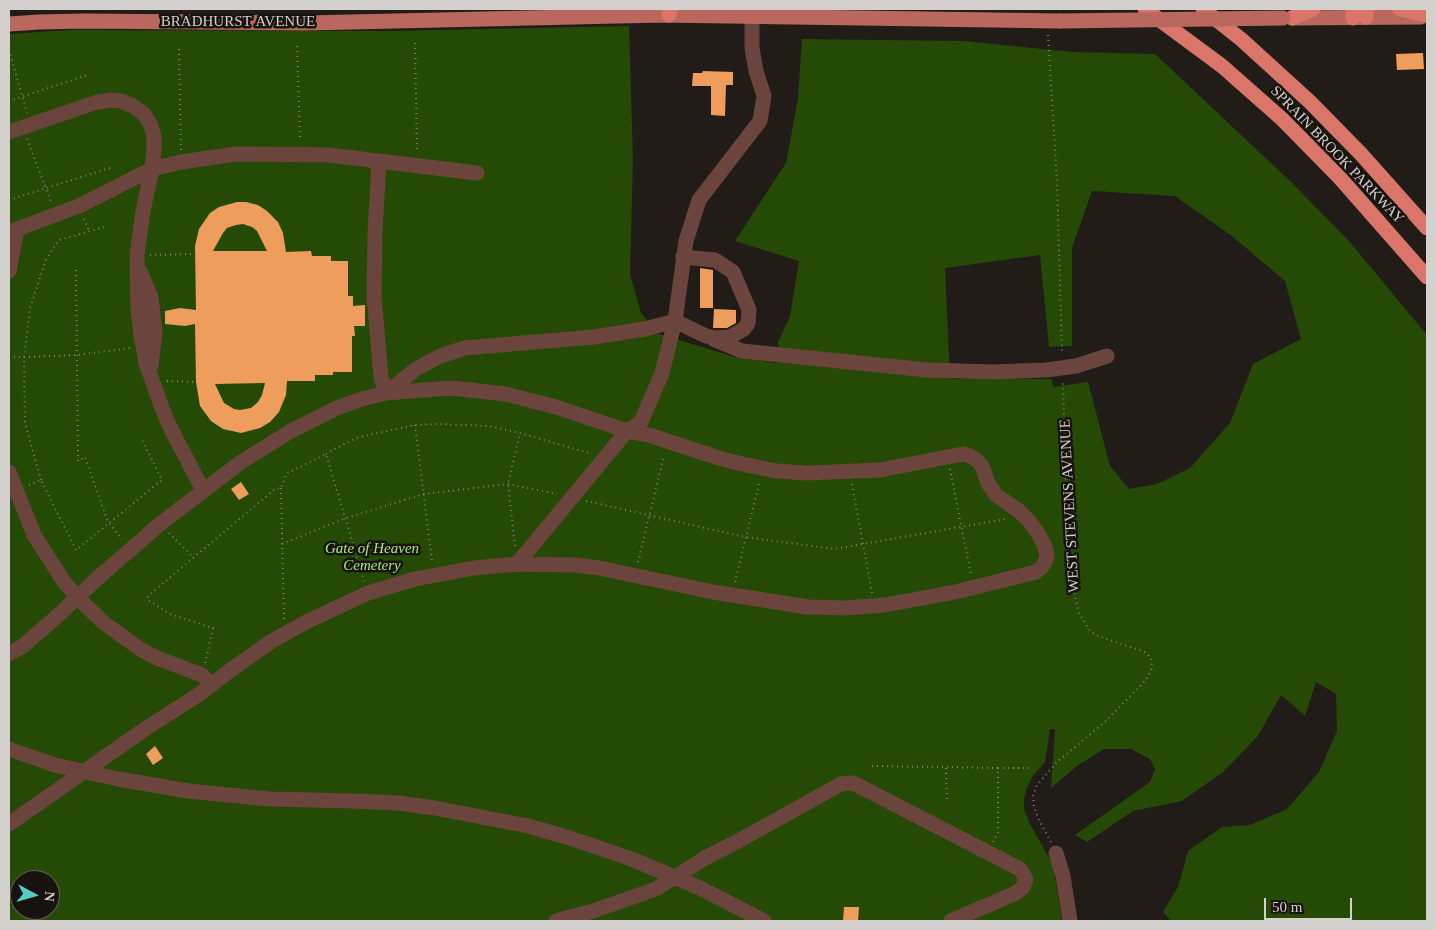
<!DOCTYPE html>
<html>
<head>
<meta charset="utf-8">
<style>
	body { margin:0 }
	#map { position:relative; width:1436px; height:930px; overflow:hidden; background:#211c18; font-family:"Times New Roman",serif }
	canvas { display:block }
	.frame { position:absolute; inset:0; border:10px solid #d4d0ce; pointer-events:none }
	.north { position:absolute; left:10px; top:870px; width:50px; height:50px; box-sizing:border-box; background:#18130f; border:1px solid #635f5b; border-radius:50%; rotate:96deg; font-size:14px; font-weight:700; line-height:20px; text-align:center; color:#d4d0ce }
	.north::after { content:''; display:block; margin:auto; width:18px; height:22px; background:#55cdc6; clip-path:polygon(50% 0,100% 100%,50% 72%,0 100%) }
	.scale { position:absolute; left:1264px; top:898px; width:88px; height:22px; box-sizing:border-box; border:2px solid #d4d0ce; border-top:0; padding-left:6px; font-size:15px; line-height:18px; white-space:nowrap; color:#d4d0ce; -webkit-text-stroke:4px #18130f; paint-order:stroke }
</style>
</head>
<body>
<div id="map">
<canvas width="1436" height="930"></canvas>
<div class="frame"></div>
<div class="north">N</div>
<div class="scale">50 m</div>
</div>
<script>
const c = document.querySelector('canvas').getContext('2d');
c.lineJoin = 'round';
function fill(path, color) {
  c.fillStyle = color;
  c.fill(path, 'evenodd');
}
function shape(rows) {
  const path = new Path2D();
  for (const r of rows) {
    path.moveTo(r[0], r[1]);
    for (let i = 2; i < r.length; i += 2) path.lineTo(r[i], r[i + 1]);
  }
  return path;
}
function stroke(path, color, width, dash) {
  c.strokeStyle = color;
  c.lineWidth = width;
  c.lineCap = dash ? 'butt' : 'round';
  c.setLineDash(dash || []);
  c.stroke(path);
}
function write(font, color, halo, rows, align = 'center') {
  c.font = font + ' "Times New Roman",serif';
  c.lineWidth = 5;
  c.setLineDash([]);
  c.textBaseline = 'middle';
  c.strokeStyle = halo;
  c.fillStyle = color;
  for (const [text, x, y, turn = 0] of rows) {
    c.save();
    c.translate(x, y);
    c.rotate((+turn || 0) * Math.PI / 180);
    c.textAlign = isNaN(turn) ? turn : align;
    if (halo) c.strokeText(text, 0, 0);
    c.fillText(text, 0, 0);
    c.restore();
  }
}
fill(shape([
	[629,26,633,159,630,274,641,313,659,334,679,340,735,357,777,363,778,342,790,316,799,261,735,241,786,163,798,99,802,39,963,41,1073,52,1155,54,1289,180,1349,241,1427,335,1427,921,1171,921,1163,912,1178,887,1188,851,1222,827,1250,825,1287,809,1319,772,1337,731,1336,694,1316,682,1305,716,1281,695,1258,736,1223,772,1182,801,1133,811,1087,842,1075,835,1150,782,1155,769,1150,759,1131,749,1104,749,1077,766,1051,788,1055,729,1050,729,1045,762,1032,777,1027,788,1024,799,1024,809,1030,824,1053,865,1062,921,9,921,9,34,68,30,393,31],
	[1092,191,1175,196,1232,236,1285,281,1301,339,1253,364,1230,423,1190,468,1157,484,1129,489,1110,466,1088,382,1053,387,1052,379,950,379,945,268,1040,255,1049,347,1072,346,1072,248],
	[20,880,50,880,50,910,20,910]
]), '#244a05');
fill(shape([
	[1423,53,1424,69,1397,70,1396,54],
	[703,71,733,72,733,85,726,85,725,116,711,115,711,86,692,86,693,73,702,73],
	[237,202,246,202,258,205,267,211,278,222,283,233,286,252,311,251,312,256,331,256,331,261,348,261,348,296,353,296,353,306,365,305,365,326,354,326,355,336,352,336,352,372,333,372,333,375,315,375,315,381,287,381,286,395,279,412,270,422,260,428,241,433,223,429,211,421,200,406,196,382,195,324,185,326,165,324,165,311,180,308,196,310,195,246,199,229,210,213,219,207],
	[243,224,252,227,257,231,267,251,213,251,223,233,227,228,236,225],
	[265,383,262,395,258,402,251,408,240,410,234,409,224,403,215,384],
	[700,268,713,270,713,308,700,308],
	[714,309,736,310,736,323,727,328,713,328],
	[241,482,249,494,239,500,231,489],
	[155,746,163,758,153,765,146,754],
	[844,907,859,907,858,921,843,921]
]), '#ef9d5d');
stroke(shape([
	[1048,35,1057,182,1062,354],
	[415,43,417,152],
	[297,46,300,141],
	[179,49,181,150],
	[9,50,27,113],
	[9,101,88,75],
	[27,139,51,202],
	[9,200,113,167],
	[84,219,89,231],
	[150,255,196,254],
	[76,270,78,461,85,457,108,522,122,539],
	[9,357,24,357,77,355,131,348],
	[167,381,196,382],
	[415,425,432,561],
	[326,454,338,447,359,437,415,425,438,424,489,426,520,433,592,454],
	[950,469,971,575],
	[41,480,25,423,24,357,30,308,46,259,59,240,108,226],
	[852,484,872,593],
	[29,485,41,480,76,550,162,480,141,438],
	[281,488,284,620],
	[586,501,745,537,834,549,1006,519],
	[169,533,193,557],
	[282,544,346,518,424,494,508,484,557,494],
	[515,546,508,484,520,433],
	[638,562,664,455],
	[735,582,760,480],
	[205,663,213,628,170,614,148,600,148,596,275,489,281,488,286,474,326,454,364,581],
	[872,766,998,768,998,832,993,842],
	[946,768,947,802],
	[998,768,1031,768],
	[1051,842,1039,820,1034,807,1033,796,1037,785,1057,762,1105,722,1142,684,1148,677,1152,667,1151,658,1145,652,1098,636,1090,631,1079,613,1074,592,1073,556,1066,491,1063,382]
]), '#827d7a', 2, [1, 4]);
stroke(shape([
	[9,132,97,102,111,100,121,101,133,106,144,114,150,124,154,136,154,150,152,169,143,211,137,255,138,310,141,336,146,363,163,411,173,433,203,490],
	[379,161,375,233,374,296,381,377,386,393,416,369,440,356,465,348,594,337,645,329,675,321,706,336,716,338,730,337,744,329,748,323,749,310,733,272,715,260,683,257],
	[9,232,79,206,152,169,181,162,236,154,329,155,477,173],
	[9,271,17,229],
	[140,271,151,297,155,332,151,365],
	[713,339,742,351,927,370,994,372,1046,370,1076,366,1107,356],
	[627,431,641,422,662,373,675,321,686,241,699,200,760,121,764,96,756,71,752,48,752,16],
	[9,472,34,535,64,582,78,598,104,623,140,649,157,658,202,675,212,684],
	[9,654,23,646,53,620,100,576,160,524,241,462,291,431,337,408,362,399,386,393,450,388,505,394,556,407,627,431,517,564],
	[9,749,55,765,118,779,188,791,269,799,354,801,398,803,435,808,528,826,570,838,634,860,700,888,764,921],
	[9,824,148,727,198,695,232,669,272,641,306,622,368,593,415,579,474,568,517,564,576,565,599,568,713,592,808,607,846,608,885,605,955,592,1036,572,1042,567,1046,560,1047,554,1045,547,1039,535,1030,522,1019,511,996,495,988,483,982,466,977,460,968,455,963,454,880,470,806,473,776,471,742,464,719,458,652,436,627,431],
	[1056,853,1063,876,1070,921],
	[556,921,593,911,656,889,705,858,742,839,841,784,853,783,1020,869,1026,879,1023,887,1016,893,951,921]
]), '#6c443e', 15);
stroke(shape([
	[1292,18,1421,17],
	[9,24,39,22,83,21,306,23,662,15,1060,21]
]), '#ba685d', 15);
stroke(shape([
	[1145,9,1222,66,1282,119,1340,178,1427,277],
	[1203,9,1242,40,1310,102,1361,154,1427,228],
	[1353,9,1353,18],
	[1366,9,1366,17],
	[1400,9,1427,15],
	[669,15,670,9],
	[1292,18,1313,9]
]), '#d97669', 15);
stroke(shape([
	[1060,21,1283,18]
]), '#ba685d', 15);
write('15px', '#d4d0ce', '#18130f', [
	["BRADHURST AVENUE",238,22],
	["SPRAIN BROOK PARKWAY",1337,155,46],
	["WEST STEVENS AVENUE",1070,506,-93]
]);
write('italic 15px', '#a6eb7f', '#18130f', [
	["Gate of Heaven",372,549],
	["Cemetery",372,566]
]);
</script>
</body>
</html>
